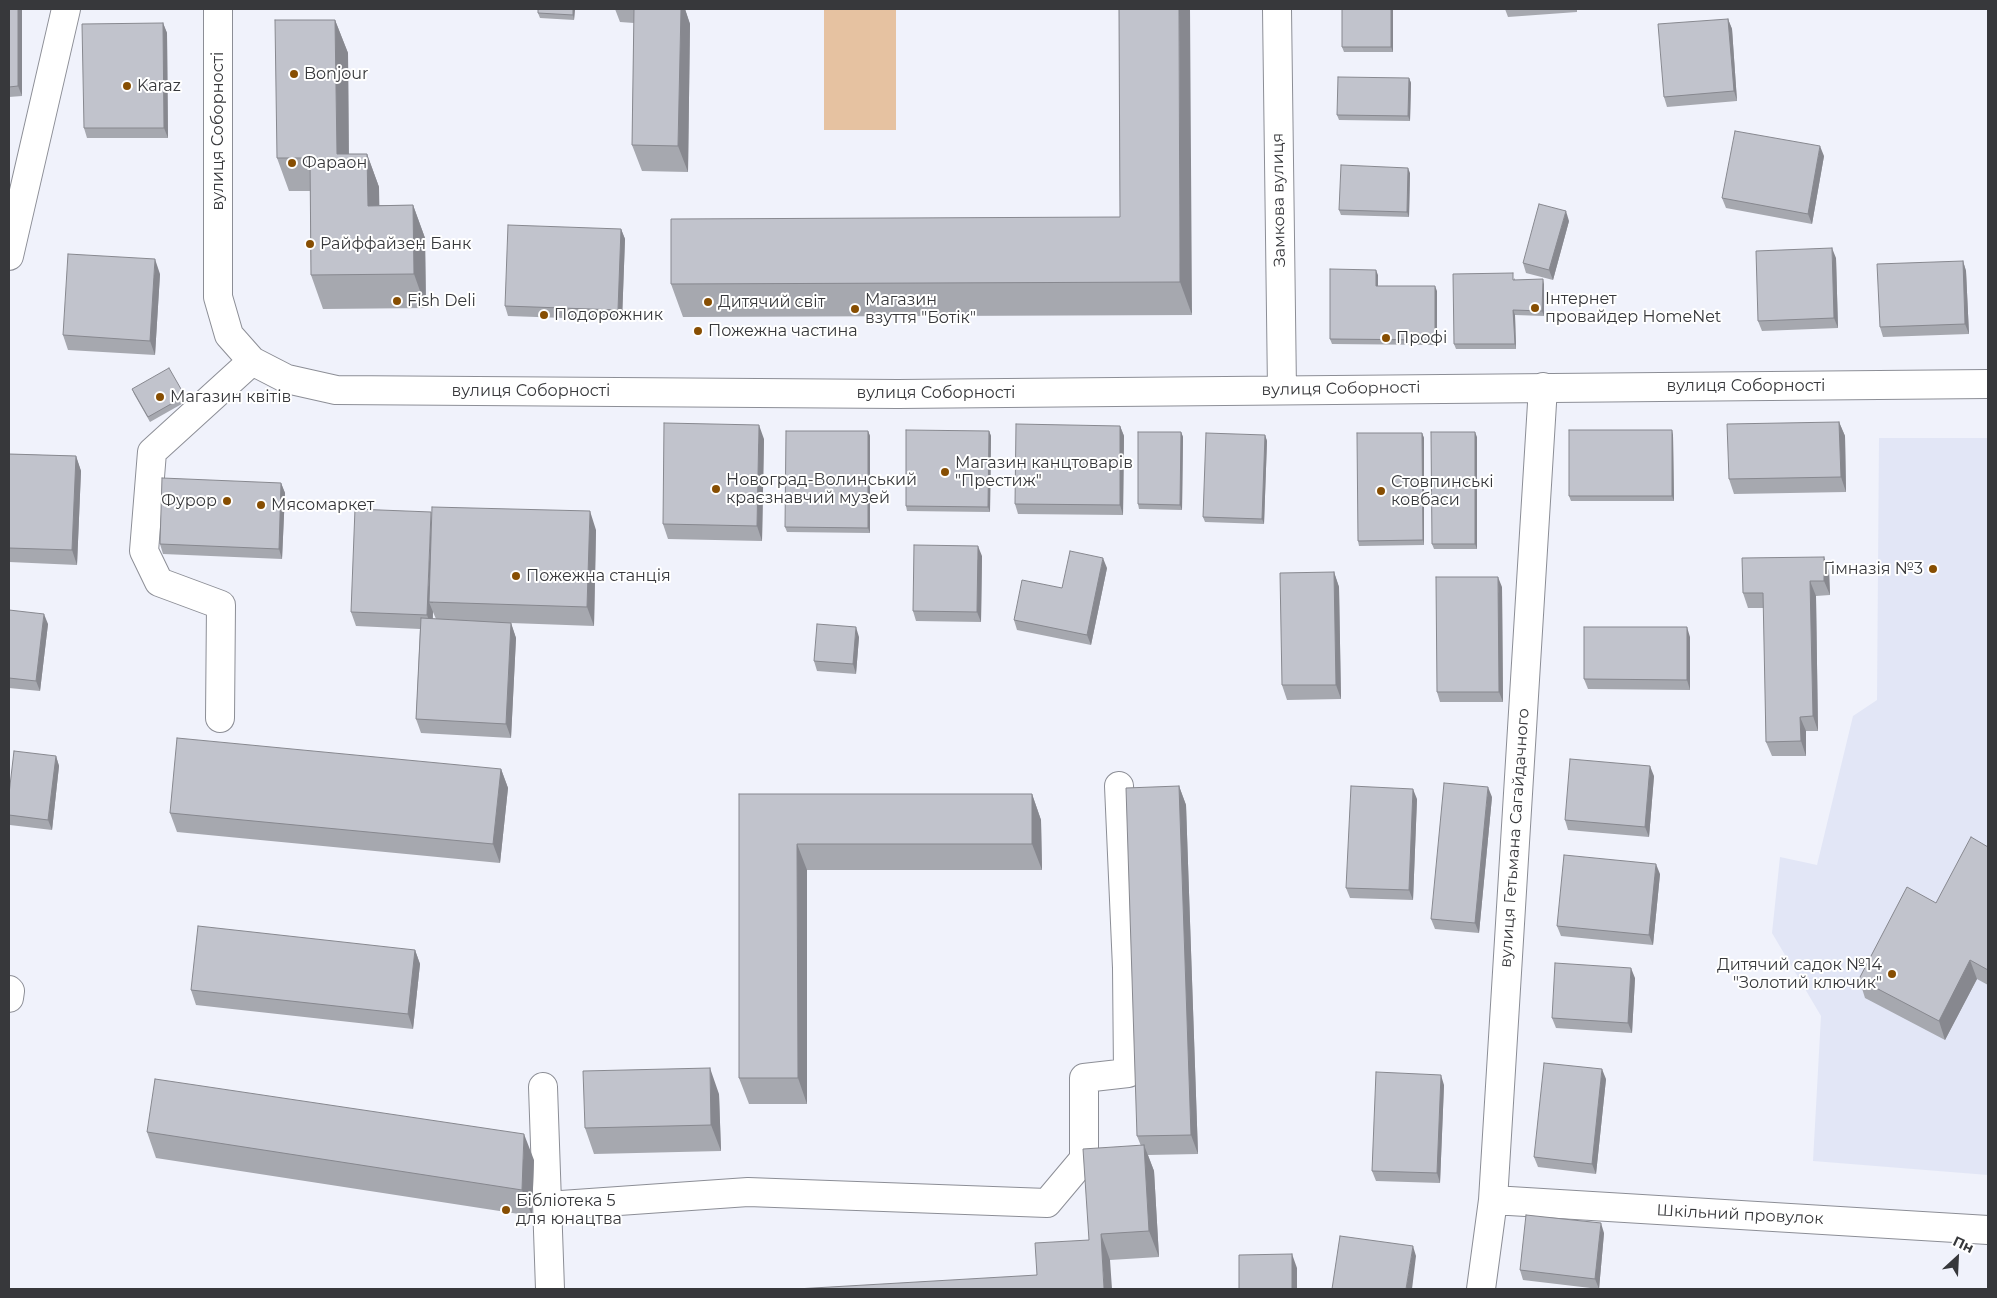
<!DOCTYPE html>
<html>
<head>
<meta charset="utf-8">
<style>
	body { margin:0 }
	#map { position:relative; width:1997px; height:1298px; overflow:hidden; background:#f0f2fb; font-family:Montserrat,sans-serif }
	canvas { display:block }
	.frame { position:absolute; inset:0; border:10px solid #37383b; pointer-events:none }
	.north { position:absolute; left:1932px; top:1233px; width:50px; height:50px; -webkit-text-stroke:4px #fff; paint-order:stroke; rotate:25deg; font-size:14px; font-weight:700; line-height:20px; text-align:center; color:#37383b }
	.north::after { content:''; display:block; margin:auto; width:18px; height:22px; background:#37383b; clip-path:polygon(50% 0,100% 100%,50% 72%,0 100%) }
</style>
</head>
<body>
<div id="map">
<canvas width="1997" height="1298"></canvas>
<div class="frame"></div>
<div class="north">Пн</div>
</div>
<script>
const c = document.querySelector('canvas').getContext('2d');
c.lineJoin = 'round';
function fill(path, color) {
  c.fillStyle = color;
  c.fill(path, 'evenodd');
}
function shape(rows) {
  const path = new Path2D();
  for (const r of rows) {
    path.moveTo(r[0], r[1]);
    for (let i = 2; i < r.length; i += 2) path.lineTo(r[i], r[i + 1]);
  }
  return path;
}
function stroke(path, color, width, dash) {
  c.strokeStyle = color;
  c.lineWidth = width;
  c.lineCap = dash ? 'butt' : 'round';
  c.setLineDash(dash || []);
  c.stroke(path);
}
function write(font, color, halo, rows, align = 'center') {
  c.font = font + ' Montserrat,sans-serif';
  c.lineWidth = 4;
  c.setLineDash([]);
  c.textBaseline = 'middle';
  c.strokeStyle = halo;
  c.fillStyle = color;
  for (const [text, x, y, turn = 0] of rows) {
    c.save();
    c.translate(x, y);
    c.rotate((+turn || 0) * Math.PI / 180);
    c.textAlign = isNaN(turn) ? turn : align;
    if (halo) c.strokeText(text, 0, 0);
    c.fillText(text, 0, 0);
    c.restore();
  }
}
fill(shape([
	[1879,438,1988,438,1988,1175,1813,1161,1821,1016,1772,933,1780,857,1817,865,1853,716,1877,700]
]), '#e2e6f6');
fill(shape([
	[824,9,896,9,896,130,824,130]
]), '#e6c2a1');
const minor = shape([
	[218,9,218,297,229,335,252,361,287,379,336,390,898,394,1988,384],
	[1277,9,1282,390],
	[9,256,66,9],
	[220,718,221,605,159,582,144,551,152,452,252,361],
	[9,990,10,991,9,998],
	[543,1087,550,1289],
	[1493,1200,1988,1230],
	[547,1206,748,1192,1047,1203,1084,1159,1084,1078,1128,1073,1127,968,1119,786],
	[1481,1289,1493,1200,1543,387]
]);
stroke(minor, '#8c8e96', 30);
stroke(minor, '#fff', 28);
fill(shape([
	[9,9,22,96,9,97],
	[538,9,575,9,574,20,540,18,538,13],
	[615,9,685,9,690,24,688,172,642,171,632,145,634,23,620,22],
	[1119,9,1192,315,683,317,671,284,1120,217],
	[1393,9,1393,52,1344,52,1342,47],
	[1505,9,1577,9,1577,12,1508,17],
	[1728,19,1732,29,1737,101,1667,107,1664,97],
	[335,20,348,53,349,154,367,154,379,187,379,205,413,205,425,238,426,308,323,309,311,275,310,191,289,191,277,158],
	[163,23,167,33,168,138,87,138,84,128],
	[1409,78,1411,83,1410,121,1339,120,1337,115],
	[1824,156,1812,224,1726,208,1722,198],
	[1410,173,1409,217,1341,215,1339,210],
	[1569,221,1553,280,1526,273,1523,263],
	[621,229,625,239,622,320,508,316,505,306],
	[1836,258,1838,328,1762,331,1758,321],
	[1963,261,1966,271,1969,334,1883,337,1880,327],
	[160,274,155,355,68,350,63,335],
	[1378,275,1378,286,1437,291,1437,345,1332,344,1330,339],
	[1515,278,1515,280,1544,284,1544,316,1515,315,1516,349,1456,349,1454,344],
	[132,389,185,396,187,401,150,422,134,394],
	[1839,422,1845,436,1846,492,1734,494,1729,479],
	[1120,426,1124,436,1123,515,1018,514,1015,504],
	[868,431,870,436,870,533,787,532,785,527],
	[989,431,991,436,990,512,907,511,906,506],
	[1181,432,1183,437,1182,510,1139,509,1138,504],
	[1422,433,1424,438,1424,545,1359,546,1358,541],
	[1265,435,1267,441,1264,524,1205,522,1203,517],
	[1673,435,1674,501,1571,501,1569,496],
	[1477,437,1477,549,1434,549,1432,544],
	[764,439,762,541,668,539,663,524],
	[9,454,76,456,81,471,77,565,9,562],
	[281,483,285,493,282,559,163,554,160,544],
	[596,530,594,626,511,623,516,638,511,738,421,733,416,719,420,629,356,626,351,612],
	[433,612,436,619,433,619],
	[982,556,981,622,916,621,913,611],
	[1107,568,1091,645,1017,630,1014,620,1062,588],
	[1829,571,1830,595,1816,596,1818,731,1806,731,1806,756,1772,756,1766,742,1764,608,1748,608,1743,593],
	[1334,572,1339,587,1341,699,1287,700,1282,685],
	[1502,587,1503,702,1440,702,1437,692],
	[9,610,48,624,40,691,9,688],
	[859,637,856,674,817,671,814,661],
	[1690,637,1690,690,1588,689,1584,679],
	[56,756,59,766,52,830,10,825,9,821,9,794],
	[501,769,508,788,500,863,177,832,170,813],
	[1654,776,1649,837,1568,830,1565,820],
	[1179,786,1186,805,1198,1154,1148,1155,1154,1171,1159,1257,1110,1260,1037,1275,1089,1240,1141,1146,1137,1136],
	[739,794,1032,794,1041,820,1042,870,807,870,807,1104,749,1104,739,1078],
	[1492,797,1479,933,1435,929,1431,919],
	[1417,799,1413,900,1350,898,1346,888],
	[1988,847,1988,985,1977,979,1945,1040,1865,998,1859,979,1936,903],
	[1660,874,1653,945,1561,936,1557,926],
	[415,950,420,964,413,1029,196,1005,191,990],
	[1635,978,1632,1033,1556,1028,1552,1018],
	[1606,1079,1596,1174,1538,1167,1534,1157],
	[1444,1085,1440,1183,1376,1181,1372,1171],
	[719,1094,721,1151,594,1154,585,1128],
	[147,1132,534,1160,532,1216,156,1158],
	[1604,1233,1599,1289,1523,1280,1520,1270]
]), '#a6a8af');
fill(shape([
	[18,9,22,9,22,96,18,86],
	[573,9,575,9,574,20,573,15],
	[681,9,685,9,690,24,688,172,678,146],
	[1179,9,1190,9,1192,315,1180,282],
	[1391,9,1393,9,1393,52,1391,47],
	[1728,19,1732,29,1737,101,1734,91],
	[335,20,348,53,349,187,337,154],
	[163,23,167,33,168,138,164,128],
	[1409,78,1411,83,1410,121,1408,116],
	[1820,146,1824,156,1812,224,1808,214],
	[367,154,379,187,380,239,368,206],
	[1408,168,1410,173,1409,217,1407,212],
	[413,205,425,238,426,308,414,274],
	[1566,211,1569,221,1553,280,1549,270],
	[621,229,625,239,622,320,618,310],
	[1832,248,1836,258,1838,328,1834,318],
	[155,259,160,274,155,355,150,341],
	[1963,261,1966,271,1969,334,1965,324],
	[1376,270,1378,275,1378,291,1376,286],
	[1543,279,1544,284,1544,316,1542,311],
	[1435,286,1437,291,1437,345,1435,340],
	[1513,310,1515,315,1516,349,1515,344],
	[1839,422,1845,436,1846,492,1841,477],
	[759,425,764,439,762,541,757,526],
	[1120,426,1124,436,1123,515,1120,505],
	[1672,430,1673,435,1674,501,1672,496],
	[868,431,870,436,870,533,868,528],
	[989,431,991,436,990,512,988,507],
	[1181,432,1183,437,1182,510,1180,505],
	[1475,432,1477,437,1477,549,1475,544],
	[1422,433,1424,438,1424,545,1423,540],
	[1265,435,1267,441,1264,524,1262,519],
	[76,456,81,471,77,565,72,550],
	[281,483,285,493,282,559,279,549],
	[590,511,596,530,594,626,587,607],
	[431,512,433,603,429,602,433,612,432,629,427,615],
	[978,546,982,556,981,622,977,612],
	[1824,557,1829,571,1830,595,1824,581],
	[1103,558,1107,568,1091,645,1087,635],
	[1334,572,1339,587,1341,699,1336,685],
	[1498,577,1502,587,1503,702,1499,692],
	[1810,581,1816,596,1818,731,1813,716],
	[44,614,48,624,40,691,36,681],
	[511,623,516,638,511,738,506,724],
	[856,627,859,637,856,674,853,664],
	[1687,627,1690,637,1690,690,1687,680],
	[1800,717,1806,731,1806,756,1801,741],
	[56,756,59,766,52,830,48,820],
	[1650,766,1654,776,1649,837,1645,827],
	[501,769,508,788,500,863,493,844],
	[1179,786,1186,805,1198,1154,1191,1135],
	[1488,787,1492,797,1479,933,1475,923],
	[1413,789,1417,799,1413,900,1409,890],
	[1032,794,1041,820,1042,870,1032,844],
	[797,844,807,870,807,1104,798,1078],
	[1656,864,1660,874,1653,945,1649,935],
	[415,950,420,964,413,1029,408,1014],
	[1970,960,1977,979,1945,1040,1939,1021],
	[1631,968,1635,978,1632,1033,1628,1023],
	[710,1068,719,1094,721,1151,711,1125],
	[1602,1069,1606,1079,1596,1174,1592,1164],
	[1441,1075,1444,1085,1440,1183,1437,1173],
	[524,1134,534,1160,532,1216,522,1190],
	[1144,1145,1154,1171,1159,1257,1149,1231],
	[1601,1223,1604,1233,1599,1289,1595,1279],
	[1101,1234,1110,1260,1112,1289,1104,1289],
	[1413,1246,1416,1256,1412,1289,1406,1289],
	[1292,1254,1297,1268,1297,1289,1292,1289]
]), '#87888f');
const building = shape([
	[9,9,18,9,18,86,9,87,9,9],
	[538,9,573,9,573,15,538,13,538,9],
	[634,9,681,9,678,146,632,145,634,9],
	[1119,9,1179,9,1180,282,671,284,671,219,1120,217,1119,9],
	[1342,9,1391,9,1391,47,1342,47,1342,9],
	[1728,19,1734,91,1664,97,1658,24,1728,19],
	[275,20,335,20,337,154,367,154,368,206,413,205,414,274,311,275,310,158,277,158,275,20],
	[163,23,164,128,84,128,82,24,163,23],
	[1338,77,1409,78,1408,116,1337,115,1338,77],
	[1735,131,1820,146,1808,214,1722,198,1735,131],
	[1341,165,1408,168,1407,212,1339,210,1341,165],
	[1539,204,1566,211,1549,270,1523,263,1539,204],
	[508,225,621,229,618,310,505,306,508,225],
	[1832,248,1834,318,1758,321,1756,251,1832,248],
	[68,254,155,259,150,341,63,335,68,254],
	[1963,261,1965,324,1880,327,1877,264,1963,261],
	[1330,269,1376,270,1376,286,1435,286,1435,340,1330,339,1330,269],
	[1513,273,1513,280,1543,279,1542,311,1513,310,1515,344,1454,344,1453,274,1513,273],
	[169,368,185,396,148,417,132,389,169,368],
	[1839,422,1841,477,1729,479,1727,424,1839,422],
	[664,423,759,425,757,526,663,524,664,423],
	[1016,424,1120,426,1120,505,1015,504,1016,424],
	[906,430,989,431,988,507,906,506,906,430],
	[1569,430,1672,430,1672,496,1569,496,1569,430],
	[786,431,868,431,868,528,785,527,786,431],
	[1138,432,1181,432,1180,505,1138,504,1138,432],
	[1431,432,1475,432,1475,544,1432,544,1431,432],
	[1206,433,1265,435,1262,519,1203,517,1206,433],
	[1357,433,1422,433,1423,540,1358,541,1357,433],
	[9,454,76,456,72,550,9,548,9,454],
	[162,478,281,483,279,549,160,544,162,478],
	[432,507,590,511,587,607,429,602,432,507],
	[355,509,431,512,427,615,351,612,355,509],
	[914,545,978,546,977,612,913,611,914,545],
	[1070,551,1103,558,1087,635,1014,620,1022,580,1062,588,1070,551],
	[1824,557,1824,581,1810,581,1813,716,1800,717,1801,741,1766,742,1763,593,1743,593,1742,558,1824,557],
	[1334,572,1336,685,1282,685,1280,573,1334,572],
	[1436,577,1498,577,1499,692,1437,692,1436,577],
	[9,610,44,614,36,681,9,678,9,610],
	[421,618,511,623,506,724,416,719,421,618],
	[817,624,856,627,853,664,814,661,817,624],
	[1584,627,1687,627,1687,680,1584,679,1584,627],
	[177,738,501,769,493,844,170,813,177,738],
	[14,751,56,756,48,820,9,815,9,794,14,751],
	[1570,759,1650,766,1645,827,1565,820,1570,759],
	[1444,783,1488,787,1475,923,1431,919,1444,783],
	[1179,786,1191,1135,1137,1136,1126,788,1179,786],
	[1351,786,1413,789,1409,890,1346,888,1351,786],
	[739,794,1032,794,1032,844,797,844,798,1078,739,1078,739,794],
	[1971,837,1988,847,1988,970,1970,960,1939,1021,1859,979,1907,887,1936,903,1971,837],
	[1564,855,1656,864,1649,935,1557,926,1564,855],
	[198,926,415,950,408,1014,191,990,198,926],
	[1555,963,1631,968,1628,1023,1552,1018,1555,963],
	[1544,1063,1602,1069,1592,1164,1534,1157,1544,1063],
	[710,1068,711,1125,585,1128,583,1071,710,1068],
	[1376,1072,1441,1075,1437,1173,1372,1171,1376,1072],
	[155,1079,524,1134,522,1190,147,1132,155,1079],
	[1144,1145,1149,1231,1101,1234,1104,1289,796,1289,1037,1275,1035,1243,1089,1240,1083,1149,1144,1145],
	[1526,1215,1601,1223,1595,1279,1520,1270,1526,1215],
	[1340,1236,1413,1246,1406,1289,1332,1289,1340,1236],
	[1292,1254,1292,1289,1239,1289,1239,1255,1292,1254]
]);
fill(building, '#c1c3cc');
stroke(building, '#87888f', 1);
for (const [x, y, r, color] of [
	[294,74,5,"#874e02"],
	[127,86,5,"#874e02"],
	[292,163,5,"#874e02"],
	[310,244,5,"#874e02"],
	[397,301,5,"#874e02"],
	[708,302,5,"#874e02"],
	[1535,308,5,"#874e02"],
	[855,309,5,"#874e02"],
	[544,315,5,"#874e02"],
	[698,331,5,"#874e02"],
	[1386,338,5,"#874e02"],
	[160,397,5,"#874e02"],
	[945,472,5,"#874e02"],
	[716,489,5,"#874e02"],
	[1381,491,5,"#874e02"],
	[227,501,5,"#874e02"],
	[261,505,5,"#874e02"],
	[1933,569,5,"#874e02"],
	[516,576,5,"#874e02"],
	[1892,974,5,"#874e02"],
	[506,1210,5,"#874e02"]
]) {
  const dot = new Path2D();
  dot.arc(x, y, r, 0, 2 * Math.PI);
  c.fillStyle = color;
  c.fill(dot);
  stroke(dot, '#fff', 2);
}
write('16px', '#37383b', '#fff', [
	["Bonjour",304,74],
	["Karaz",137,86],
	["Фараон",302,163],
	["Райффайзен Банк",320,244],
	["Інтернет",1545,299],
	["провайдер HomeNet",1545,317],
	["Магазин",865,300],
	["взуття \"Ботік\"",865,318],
	["Fish Deli",407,301],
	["Дитячий світ",718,302],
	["Подорожник",554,315],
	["Пожежна частина",708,331],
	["Профі",1396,338],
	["Магазин квітів",170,397],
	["Магазин канцтоварів",955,463],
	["\"Престиж\"",955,481],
	["Новоград-Волинський",726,480],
	["краєзнавчий музей",726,498],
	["Стовпинські",1391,482],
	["ковбаси",1391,500],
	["Фурор",217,501,"right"],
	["Мясомаркет",271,505],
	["Гімназія №3",1923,569,"right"],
	["Пожежна станція",526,576],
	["Дитячий садок №14",1882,965,"right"],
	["\"Золотий ключик\"",1882,983,"right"],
	["Бібліотека 5",516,1201],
	["для юнацтва",516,1219]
], 'left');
write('16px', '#37383b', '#fff', [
	["вулиця Соборності",218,131,-90],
	["Замкова вулиця",1279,200,-91],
	["вулиця Соборності",1746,386],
	["вулиця Соборності",1341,389,-1],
	["вулиця Соборності",531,391],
	["вулиця Соборності",936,393],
	["вулиця Гетьмана Сагайдачного",1515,838,-86],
	["Шкільний провулок",1740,1215,3]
]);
</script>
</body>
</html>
